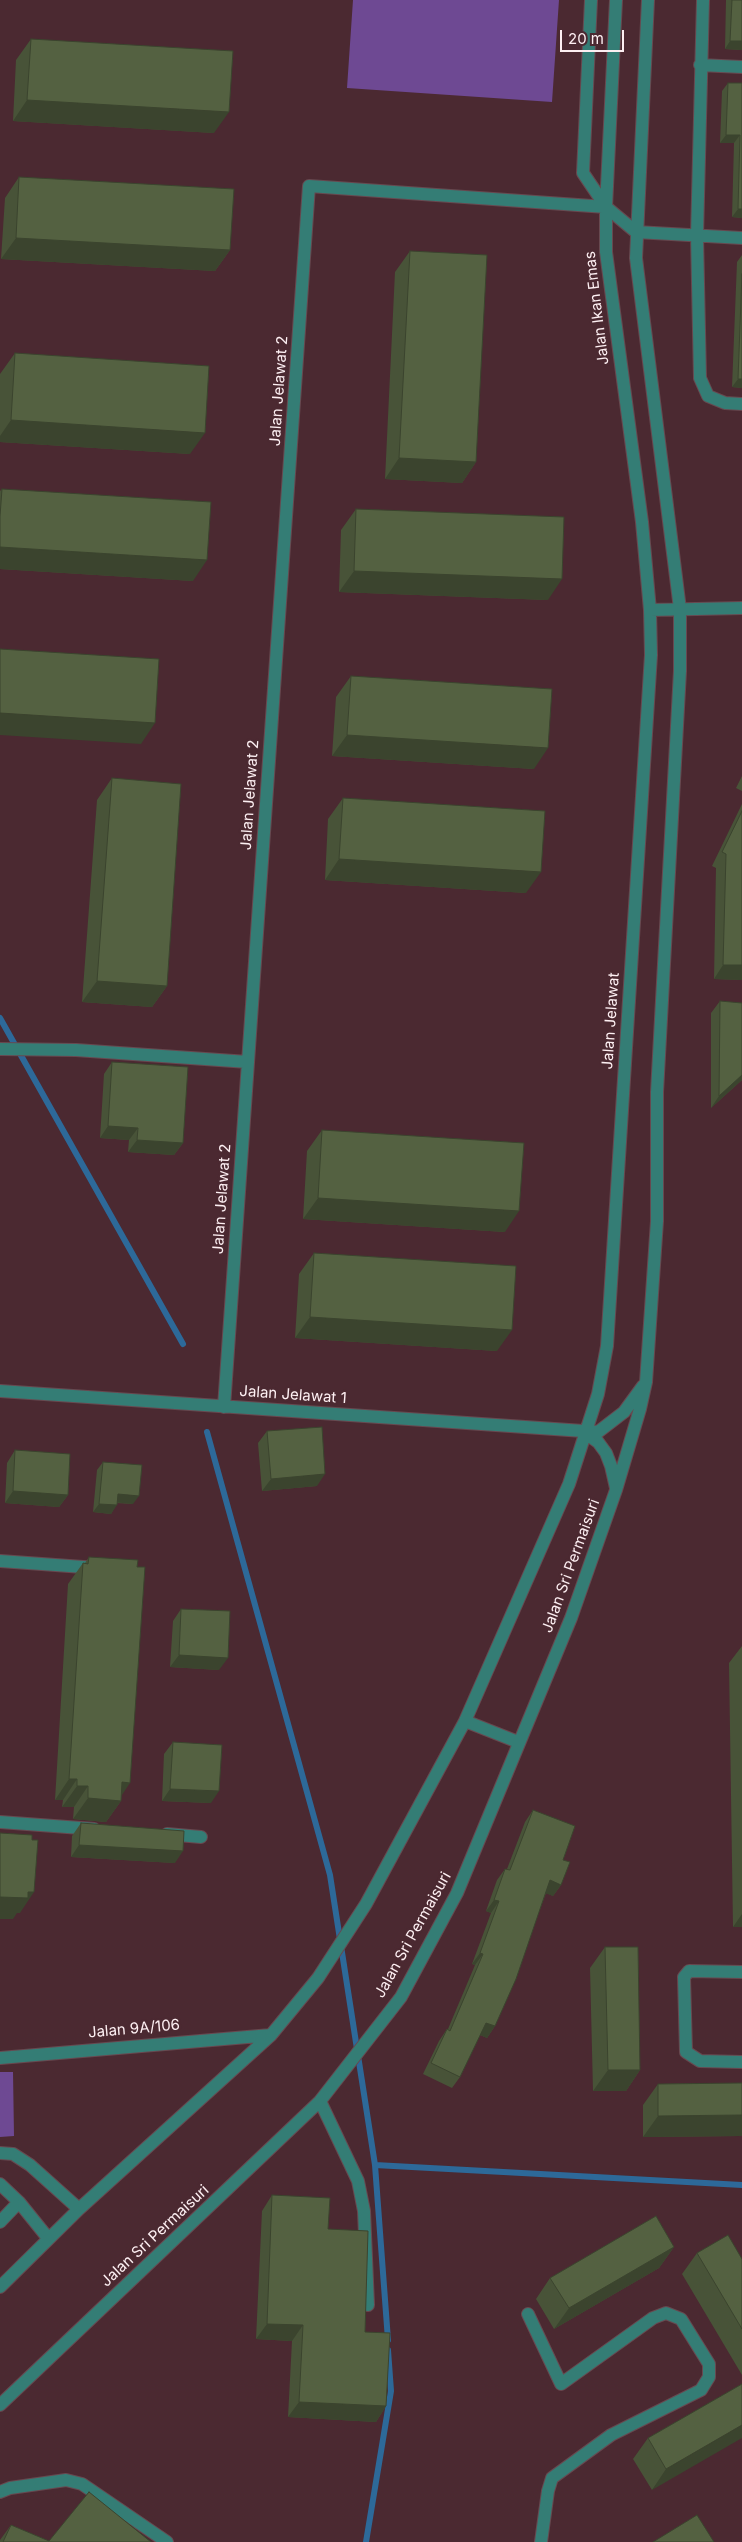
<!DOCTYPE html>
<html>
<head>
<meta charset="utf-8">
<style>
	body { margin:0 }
	#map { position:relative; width:742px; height:2542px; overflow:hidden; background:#4b2931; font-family:Inter,sans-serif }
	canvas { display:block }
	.scale { position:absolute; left:560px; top:30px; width:64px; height:22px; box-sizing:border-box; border:2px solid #fdeff2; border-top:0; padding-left:6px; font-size:15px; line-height:18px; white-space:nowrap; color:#fdeff2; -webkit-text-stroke:4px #4b2931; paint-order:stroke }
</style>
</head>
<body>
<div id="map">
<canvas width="742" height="2542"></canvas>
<div class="scale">20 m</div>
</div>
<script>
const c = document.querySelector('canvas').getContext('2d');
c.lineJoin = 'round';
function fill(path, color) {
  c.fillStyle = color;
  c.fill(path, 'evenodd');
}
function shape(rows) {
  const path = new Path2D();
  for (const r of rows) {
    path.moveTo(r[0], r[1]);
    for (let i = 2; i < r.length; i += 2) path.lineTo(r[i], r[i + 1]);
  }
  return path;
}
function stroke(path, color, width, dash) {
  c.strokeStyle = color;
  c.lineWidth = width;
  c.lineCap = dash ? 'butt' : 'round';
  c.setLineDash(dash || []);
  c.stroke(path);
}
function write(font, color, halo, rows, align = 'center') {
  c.font = font + ' Inter,sans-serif';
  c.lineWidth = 4.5;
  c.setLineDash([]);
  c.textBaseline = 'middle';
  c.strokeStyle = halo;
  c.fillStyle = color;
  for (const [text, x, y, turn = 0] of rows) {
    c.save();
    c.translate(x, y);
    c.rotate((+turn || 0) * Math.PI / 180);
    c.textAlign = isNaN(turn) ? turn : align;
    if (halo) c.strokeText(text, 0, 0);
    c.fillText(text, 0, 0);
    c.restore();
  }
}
fill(shape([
	[353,0,559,0,552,102,347,88],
	[0,2072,13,2072,14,2136,0,2137]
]), '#6e4993');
stroke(shape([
	[0,1018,183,1344],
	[207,1432,330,1875,375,2165,388,2340],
	[375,2165,742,2185],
	[366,2542,391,2391,388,2350]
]), '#2d6999', 6);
const minor = shape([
	[591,0,583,173,606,207,636,232,742,238],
	[703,0,697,236,700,378,708,396,725,403,742,404],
	[700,65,742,67],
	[650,610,742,608],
	[0,1049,76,1050,248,1062],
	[0,1391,598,1432,624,1412,643,1386],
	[224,1407,309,186,606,207],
	[584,1432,598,1442,606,1453,611,1466,616,1488],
	[0,1561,97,1568],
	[465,1721,518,1742],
	[0,1822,94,1829],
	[167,1834,201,1837],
	[742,1972,689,1971,684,1977,686,2052,700,2061,742,2062],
	[0,2058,271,2035],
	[320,2101,358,2181,364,2211,368,2305],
	[0,2153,13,2154,30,2165,79,2209],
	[0,2184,19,2202,48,2238],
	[0,2222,19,2202],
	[0,2287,79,2209,271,2035,318,1978,366,1904,465,1721,569,1484,598,1394,607,1346,651,655,650,610,642,522,606,252,606,207,616,0],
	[528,2314,561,2384,653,2318,666,2313,681,2319,709,2364,709,2377,701,2390,611,2435,552,2478,548,2491,541,2542],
	[0,2405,320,2101,401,1997,457,1893,571,1618,616,1490,640,1409,646,1382,657,1221,657,1092,680,671,680,609,636,258,648,0],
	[0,2492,10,2488,66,2480,82,2484,167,2542]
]);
stroke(minor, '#674950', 14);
stroke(minor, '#347d75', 12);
fill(shape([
	[726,0,742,0,742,50,725,49],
	[31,39,214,133,13,121,16,60],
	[728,83,742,83,742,218,732,217,734,143,720,143,722,91],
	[19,177,230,250,215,271,1,259,5,198],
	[410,251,476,462,462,483,385,479,395,272],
	[742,255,742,388,732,387,737,262],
	[15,353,190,454,0,442,0,374],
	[2,489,193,581,0,569,0,491],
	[356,509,548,600,339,592,341,530],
	[351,676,534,769,332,756,336,697],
	[742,776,742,791,736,788],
	[112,778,167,986,152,1007,82,1002,97,800],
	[343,798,526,893,325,880,328,819],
	[742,804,742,980,714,979,716,868,712,866],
	[720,1001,742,1080,711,1108,711,1013],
	[112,1062,183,1143,174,1155,128,1152,129,1140,100,1138,104,1074],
	[322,1130,505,1232,303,1219,307,1151],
	[314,1253,497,1351,295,1338,299,1274],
	[267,1431,317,1486,262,1491,258,1443],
	[15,1450,68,1495,59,1507,5,1503,7,1463],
	[103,1462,133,1504,117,1503,111,1514,93,1512,97,1470],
	[89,1557,121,1796,121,1801,106,1822,73,1819,74,1807,62,1807,63,1800,55,1800,68,1584,83,1563,85,1563],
	[181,1609,219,1670,170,1667,173,1621],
	[742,1646,742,1927,733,1927,729,1663],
	[173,1742,211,1803,162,1801,164,1754],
	[533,1810,563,1860,561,1885,553,1896,546,1893,495,2026,487,2038,480,2035,460,2077,452,2088,423,2074,439,2041,447,2029,448,2029,475,1965,472,1964,491,1913,486,1911,497,1880,505,1869,507,1869,525,1822],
	[81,1823,175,1863,71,1857,72,1836],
	[605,1947,640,2070,626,2091,593,2091,590,1968],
	[742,2083,742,2136,643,2137,643,2105,658,2084],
	[272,2195,328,2229,365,2332,386,2406,376,2422,288,2417,292,2341,256,2339,262,2211],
	[674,2247,659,2268,554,2329,536,2299,550,2278],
	[697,2253,742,2259,742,2375,682,2274],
	[742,2384,652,2490,633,2459,648,2438],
	[11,2525,49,2541,151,2542,0,2542,0,2540]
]), '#485338');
fill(shape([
	[730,41,742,41,742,50,725,49],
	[27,100,229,112,214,133,13,121],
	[726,135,740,135,734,143,720,143],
	[738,209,742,209,742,218,732,217],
	[16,238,230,250,215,271,1,259],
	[738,379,742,379,742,388,732,387],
	[11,420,205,433,190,454,0,442,0,436],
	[399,458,476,462,462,483,385,479],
	[0,547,207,560,193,581,0,569],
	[354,571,562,579,548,600,339,592],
	[0,713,155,723,141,744,0,735],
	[347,735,548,748,534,769,332,756],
	[339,859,541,872,526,893,325,880],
	[723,965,742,965,742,980,714,979],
	[97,981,167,986,152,1007,82,1002],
	[742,1075,742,1080,711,1108,719,1096],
	[108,1126,138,1128,129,1140,100,1138],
	[137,1140,183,1143,174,1155,128,1152],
	[318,1198,519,1211,505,1232,303,1219],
	[310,1317,512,1330,497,1351,295,1338],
	[325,1474,317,1486,262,1491,271,1479],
	[13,1491,68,1495,59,1507,5,1503],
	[118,1494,139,1496,133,1504,112,1502],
	[99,1504,117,1505,111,1514,93,1512],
	[179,1655,228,1658,219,1670,170,1667],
	[69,1779,77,1779,63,1800,55,1800],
	[122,1782,130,1783,118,1801,121,1801,106,1822,73,1819,88,1798],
	[77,1786,88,1786,74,1807,62,1807],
	[170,1789,219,1791,211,1803,162,1801],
	[79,1845,183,1851,175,1863,71,1857],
	[550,1880,561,1885,553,1896,542,1892],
	[28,1892,34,1892,20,1913,17,1913,13,1919,0,1919,0,1897],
	[494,1900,499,1901,491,1913,486,1911],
	[742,1914,742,1927,733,1927],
	[480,1953,483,1954,475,1965,472,1964],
	[486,2023,495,2026,487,2038,478,2034],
	[608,2070,640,2070,626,2091,593,2091],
	[742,2115,742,2136,643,2137,658,2116],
	[674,2247,659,2268,554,2329,569,2308],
	[267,2324,303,2325,292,2341,256,2339],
	[299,2402,386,2406,376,2422,288,2417],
	[742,2425,742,2438,652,2490,666,2469]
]), '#3b442e');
const building = shape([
	[732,0,742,0,742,41,730,41,732,0],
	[31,39,233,51,229,112,27,100,31,39],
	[728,83,742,83,742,209,738,209,740,135,726,135,728,83],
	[19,177,234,189,230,250,16,238,19,177],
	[410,251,487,255,476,462,399,458,410,251],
	[742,274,742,379,738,379,742,274],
	[15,353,209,366,205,433,11,420,15,353],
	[2,489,211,502,207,560,0,547,0,516,2,489],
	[356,509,564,517,562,579,354,571,356,509],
	[0,649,159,659,155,723,0,713,0,649],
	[351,676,552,689,548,748,347,735,351,676],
	[112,778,181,784,167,986,97,981,112,778],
	[343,798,545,811,541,872,339,859,343,798],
	[742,811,742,965,723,965,726,854,722,852,742,811],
	[720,1001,742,1003,742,1075,719,1096,720,1001],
	[112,1062,188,1067,183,1143,137,1140,138,1128,108,1126,112,1062],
	[322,1130,524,1143,519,1211,318,1198,322,1130],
	[314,1253,516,1266,512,1330,310,1317,314,1253],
	[322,1427,325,1474,271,1479,267,1431,322,1427],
	[15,1450,70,1454,68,1495,13,1491,15,1450],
	[103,1462,142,1465,139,1496,118,1494,117,1505,99,1504,103,1462],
	[89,1557,138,1560,137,1567,145,1567,130,1783,122,1782,121,1801,88,1798,88,1786,77,1786,77,1779,69,1779,83,1563,88,1564,89,1557],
	[181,1609,230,1611,228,1658,179,1655,181,1609],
	[173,1742,222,1745,219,1791,170,1789,173,1742],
	[533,1810,575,1826,563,1860,570,1862,561,1885,550,1880,516,1979,495,2026,486,2023,460,2077,431,2063,447,2029,450,2031,483,1954,480,1953,499,1901,494,1900,505,1869,510,1870,533,1810],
	[81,1823,184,1831,183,1851,79,1845,81,1823],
	[0,1833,32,1835,32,1840,38,1840,34,1892,28,1892,28,1898,0,1897,0,1833],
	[605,1947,638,1947,640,2070,608,2070,605,1947],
	[742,2083,742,2115,658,2116,658,2084,742,2083],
	[272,2195,330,2198,328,2229,368,2231,365,2332,390,2333,386,2406,299,2402,303,2325,267,2324,272,2195],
	[656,2216,674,2247,569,2308,550,2278,656,2216],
	[728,2235,742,2259,742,2329,697,2253,728,2235],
	[742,2384,742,2425,666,2469,648,2438,742,2384],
	[89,2492,151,2542,3,2542,11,2525,49,2541,89,2492],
	[697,2515,714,2542,653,2542,697,2515]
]);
fill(building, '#546141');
stroke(building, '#3b442e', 1);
write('15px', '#fdeff2', '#4b2931', [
	["Jalan Ikan Emas",597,308,-97],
	["Jalan Jelawat 2",279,391,-86],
	["Jalan Jelawat 2",250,795,-86],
	["Jalan Jelawat",611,1021,-86],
	["Jalan Jelawat 2",222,1199,-86],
	["Jalan Jelawat 1",293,1395,4],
	["Jalan Sri Permaisuri",571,1566,-70],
	["Jalan Sri Permaisuri",413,1935,-61],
	["Jalan 9A/106",134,2029,-5],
	["Jalan Sri Permaisuri",155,2236,-43]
]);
</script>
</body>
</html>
